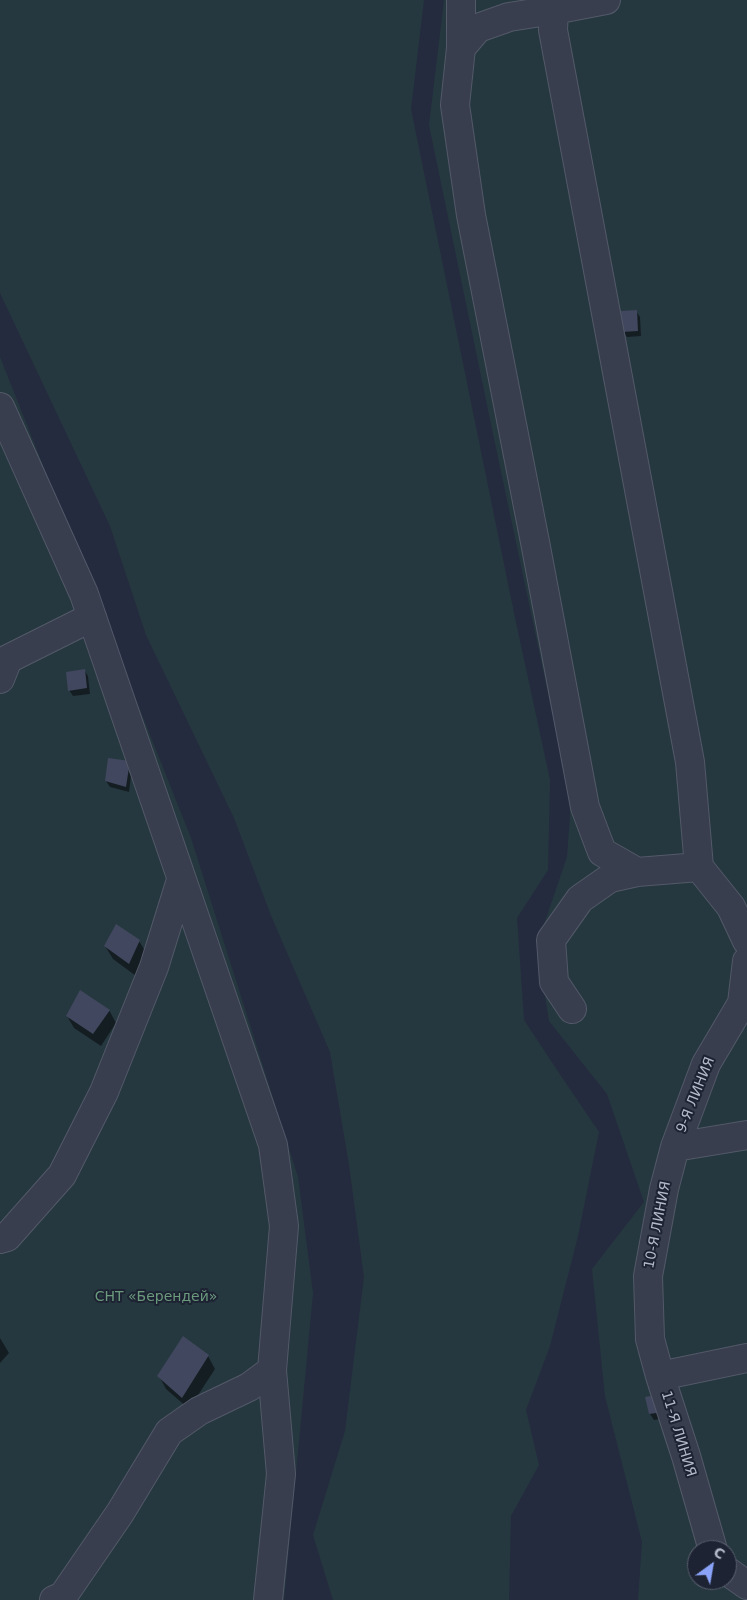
<!DOCTYPE html>
<html>
<head>
<meta charset="utf-8">
<style>
	body { margin:0 }
	#map { position:relative; width:747px; height:1600px; overflow:hidden; background:#242b3e; font-family:"DejaVu Sans",sans-serif }
	canvas { display:block }
	.north { position:absolute; left:687px; top:1540px; width:50px; height:50px; box-sizing:border-box; background:#1d2333; border:1px solid #595f6f; border-radius:50%; rotate:32deg; font-size:14px; font-weight:700; line-height:20px; text-align:center; color:#b4b9c9 }
	.north::after { content:''; display:block; margin:auto; width:18px; height:22px; background:#8aa3f8; clip-path:polygon(50% 0,100% 100%,50% 72%,0 100%) }
</style>
</head>
<body>
<div id="map">
<canvas width="747" height="1600"></canvas>
<div class="north">С</div>
</div>
<script>
const c = document.querySelector('canvas').getContext('2d');
c.lineJoin = 'round';
function fill(path, color) {
  c.fillStyle = color;
  c.fill(path, 'evenodd');
}
function shape(rows) {
  const path = new Path2D();
  for (const r of rows) {
    path.moveTo(r[0], r[1]);
    for (let i = 2; i < r.length; i += 2) path.lineTo(r[i], r[i + 1]);
  }
  return path;
}
function stroke(path, color, width, dash) {
  c.strokeStyle = color;
  c.lineWidth = width;
  c.lineCap = dash ? 'butt' : 'round';
  c.setLineDash(dash || []);
  c.stroke(path);
}
function write(font, color, halo, rows, align = 'center') {
  c.font = font + ' "DejaVu Sans",sans-serif';
  c.lineWidth = 4;
  c.setLineDash([]);
  c.textBaseline = 'middle';
  c.strokeStyle = halo;
  c.fillStyle = color;
  for (const [text, x, y, turn = 0] of rows) {
    c.save();
    c.translate(x, y);
    c.rotate((+turn || 0) * Math.PI / 180);
    c.textAlign = isNaN(turn) ? turn : align;
    if (halo) c.strokeText(text, 0, 0);
    c.fillText(text, 0, 0);
    c.restore();
  }
}
fill(shape([
	[0,0,424,0,411,109,514,613,550,780,548,870,517,918,524,1020,559,1073,599,1132,578,1236,550,1346,526,1410,539,1465,511,1516,509,1600,333,1600,313,1535,345,1431,364,1277,349,1165,330,1052,272,918,234,818,146,635,110,526,0,293],
	[444,0,747,0,747,1600,638,1600,642,1542,605,1396,592,1269,644,1202,607,1094,549,1021,537,945,567,857,571,802,492,429,429,125],
	[697,1550,727,1550,727,1580,697,1580],
	[0,357,191,838,298,1177,313,1293,284,1600,0,1600]
]), '#26383f');
fill(shape([
	[636,311,640,317,641,336,627,337,623,331],
	[84,670,88,676,90,694,73,696,69,690],
	[129,762,132,768,129,792,110,787,106,781],
	[116,926,139,941,147,954,136,976,113,959,105,946],
	[109,1010,116,1023,101,1046,74,1028,67,1016],
	[0,1338,9,1353,0,1363],
	[208,1356,215,1369,189,1409,166,1389,159,1376],
	[647,1398,667,1418,654,1420,650,1414]
]), '#0007');
fill(shape([
	[637,310,638,331,622,332,621,311],
	[85,669,87,688,68,691,66,672],
	[108,758,130,761,126,787,105,781],
	[116,924,140,940,129,964,104,946],
	[80,990,110,1010,93,1034,66,1016],
	[183,1336,209,1355,182,1398,157,1376],
	[661,1394,664,1412,649,1414,645,1397]
]), '#40475e');
const minor = shape([
	[606,0,554,10,553,30,690,762,699,867,731,907,747,941],
	[554,10,509,17,478,28,461,48,455,105,471,215,535,542,585,807,602,852,637,872],
	[461,48,461,0],
	[0,407,84,594,273,1145,284,1226,272,1370,281,1474,268,1600],
	[0,679,8,659,92,617],
	[572,1009,554,982,551,940,580,899,610,878,637,872,699,867],
	[675,1147,706,1064,742,1003,747,961],
	[0,1239,7,1237,62,1175,104,1092,154,967,181,880],
	[660,1376,650,1339,648,1276,664,1189,675,1147,747,1135],
	[713,1550,686,1456,660,1376,747,1358],
	[727,1571,747,1585],
	[54,1600,63,1596,120,1513,169,1432,199,1411,249,1387,272,1370]
]);
stroke(minor, '#535969', 30);
stroke(minor, '#383e4e', 28);
write('14px', '#b4b9c9', '#1d2333', [
	["9-Я ЛИНИЯ",696,1095,-68],
	["10-Я ЛИНИЯ",658,1225,-79],
	["11-Я ЛИНИЯ",678,1434,73]
]);
write('14px', '#6b9a7d', '#1d2333', [
	["СНТ «Берендей»",156,1297]
]);
</script>
</body>
</html>
